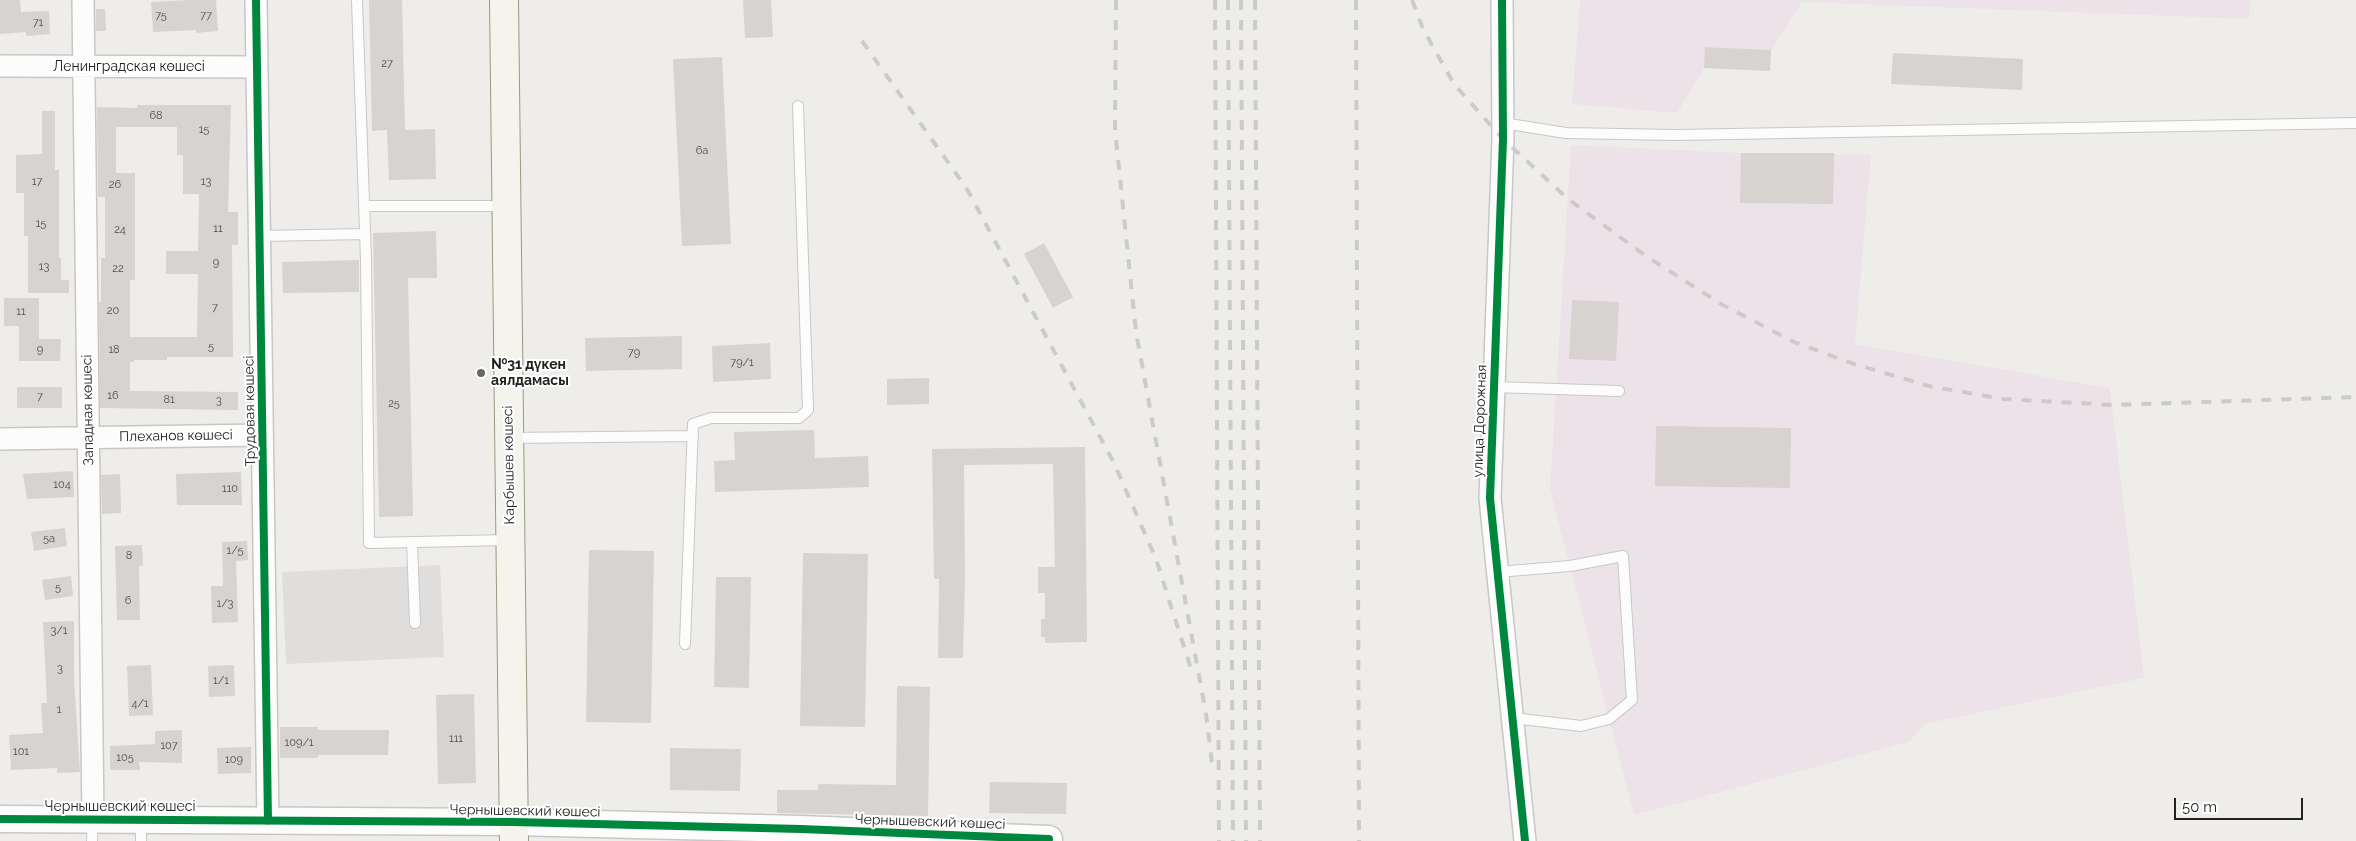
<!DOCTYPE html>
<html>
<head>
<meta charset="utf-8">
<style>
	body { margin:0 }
	#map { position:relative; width:2356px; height:841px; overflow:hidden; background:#efedea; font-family:Raleway,sans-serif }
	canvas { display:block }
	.scale { position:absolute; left:2174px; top:798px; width:129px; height:22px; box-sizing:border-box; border:2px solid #212121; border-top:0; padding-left:6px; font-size:15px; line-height:18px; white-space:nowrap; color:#212121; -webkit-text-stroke:4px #fff; paint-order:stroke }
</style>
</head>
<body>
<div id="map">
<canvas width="2356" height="841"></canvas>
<div class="scale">50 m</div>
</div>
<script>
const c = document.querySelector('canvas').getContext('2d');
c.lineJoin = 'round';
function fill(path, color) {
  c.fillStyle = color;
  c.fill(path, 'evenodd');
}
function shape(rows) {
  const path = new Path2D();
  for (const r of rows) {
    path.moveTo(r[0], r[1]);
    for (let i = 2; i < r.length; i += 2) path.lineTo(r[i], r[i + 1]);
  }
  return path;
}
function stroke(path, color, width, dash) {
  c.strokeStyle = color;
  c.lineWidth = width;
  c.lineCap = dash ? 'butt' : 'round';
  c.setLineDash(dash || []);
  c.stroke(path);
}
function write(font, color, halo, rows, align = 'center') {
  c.font = font + ' Raleway,sans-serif';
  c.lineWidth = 4;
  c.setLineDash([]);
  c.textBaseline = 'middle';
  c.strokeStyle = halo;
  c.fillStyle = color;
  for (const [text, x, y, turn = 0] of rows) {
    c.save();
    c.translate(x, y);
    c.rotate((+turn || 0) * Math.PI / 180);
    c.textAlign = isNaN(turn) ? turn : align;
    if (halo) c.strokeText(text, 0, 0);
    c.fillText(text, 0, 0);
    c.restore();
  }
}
fill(shape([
	[1580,0,2251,0,2249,19,1802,2,1771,50,1706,47,1704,68,1677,113,1572,104],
	[1571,145,1741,153,1871,155,1855,344,2110,388,2144,678,1924,724,1909,742,1634,815,1550,489]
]), '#ece3e9');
fill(shape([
	[440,565,444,657,286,664,282,572]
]), '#dfdedd');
fill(shape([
	[0,0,20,0,21,12,49,11,50,34,26,36,26,32,0,34],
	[188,0,216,0,218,31,196,33,196,30,153,32,151,2],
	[369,0,402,0,405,130,435,129,436,179,389,180,387,130,372,131],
	[743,0,771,0,773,37,745,38],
	[96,9,105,9,106,31,96,31],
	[1705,47,1771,50,1770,71,1704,68],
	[1893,53,2023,59,2022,90,1891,84],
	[722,57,731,244,682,246,673,59],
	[137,105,231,105,228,212,238,212,238,245,232,245,233,357,167,357,167,360,134,360,134,362,130,362,130,391,238,392,238,410,100,408,99,302,101,302,101,258,105,258,105,197,98,197,97,107,137,108],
	[116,127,177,127,177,155,183,155,183,194,199,194,198,251,166,251,166,274,198,274,197,337,130,337,130,280,135,280,135,173,116,173],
	[42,111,55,111,55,170,59,170,59,258,61,258,61,280,69,280,69,293,28,293,28,236,24,236,24,193,16,193,16,155,42,154],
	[1741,153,1834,153,1833,204,1740,203],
	[436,231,437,278,408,278,413,516,379,517,373,233],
	[1044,243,1073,297,1053,308,1024,254],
	[359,260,359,292,283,293,282,262],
	[4,298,39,298,39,339,61,339,60,361,19,361,19,326,4,326],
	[1572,300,1619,302,1616,361,1569,359],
	[682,336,682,369,586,371,585,338],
	[770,343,771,379,713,382,712,346],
	[929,378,929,404,887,405,887,379],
	[17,387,62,387,62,408,17,408],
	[1656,426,1791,428,1790,488,1655,486],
	[814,430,815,458,868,456,869,487,715,492,714,461,735,460,734,432],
	[1085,447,1087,642,1045,643,1045,637,1041,637,1041,619,1045,619,1045,593,1038,593,1038,567,1055,567,1053,464,964,465,965,579,963,658,938,658,939,579,934,579,932,449],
	[73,471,74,497,27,499,23,474],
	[241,472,242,505,177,505,176,474],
	[120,474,121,513,102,514,101,475],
	[65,528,67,546,34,551,31,532],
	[247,541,248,560,236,561,238,622,212,623,211,586,223,586,222,542],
	[142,545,143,566,139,566,140,620,117,620,115,546],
	[589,550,654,551,651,723,586,722],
	[803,553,868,554,865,727,800,726],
	[71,576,73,596,45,600,42,580],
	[716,577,751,577,749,688,714,687],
	[74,621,74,679,80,772,57,773,57,768,11,770,9,735,43,733,41,703,47,703,43,622],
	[151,665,153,715,129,716,127,666],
	[234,665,235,696,209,697,208,666],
	[897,686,930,687,928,816,777,813,777,790,818,790,818,784,896,785],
	[474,694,476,783,438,784,436,695],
	[280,727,318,727,318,730,389,730,388,755,318,755,318,758,280,758],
	[182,730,182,763,139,762,140,770,110,770,110,746,155,744,155,731],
	[251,747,251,773,218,774,217,748],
	[670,748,741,749,740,791,670,790],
	[990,782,1067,783,1066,814,989,813]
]), '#d6d3d1');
const service = shape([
	[357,0,366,260,369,543,509,540],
	[1503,123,1566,133,1675,135,2356,123],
	[364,206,505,206],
	[260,236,365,234],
	[1494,387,1619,391],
	[509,438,693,436],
	[412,542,415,623],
	[1498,572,1570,566,1623,556,1632,700,1609,719,1581,726,1513,718],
	[685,644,693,424,711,418,799,418,808,410,798,106],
	[92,841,93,820],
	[141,841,141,821]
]);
const minor = shape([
	[83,0,93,819],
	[256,0,268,821],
	[1502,0,1503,139,1490,498,1525,841],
	[0,66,257,67],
	[0,439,262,435]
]);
const tertiary = shape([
	[0,819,513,822,801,829,1049,839]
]);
const secondary = shape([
	[504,0,514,841]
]);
stroke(service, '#c8c7c6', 12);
stroke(minor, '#c8c7c6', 24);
stroke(tertiary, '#c8c7c6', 29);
stroke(secondary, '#999982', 30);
stroke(service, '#fdfcfc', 10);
stroke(minor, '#fdfcfc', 21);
stroke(tertiary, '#fdfcfc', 26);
stroke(secondary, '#f4f4ed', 28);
stroke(shape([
	[1116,0,1115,130,1136,332,1206,714,1213,772],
	[1215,0,1219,841],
	[1228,0,1233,841],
	[1241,0,1246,841],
	[1255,0,1260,841],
	[1356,0,1359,841],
	[1412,0,1423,29,1454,84,1503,139,1568,199,1646,256,1721,304,1794,342,1854,364,1929,386,2003,399,2112,405,2356,397],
	[862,41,967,189,1114,463,1156,559,1192,672]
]), '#cbcbcb', 4, [10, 10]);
stroke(shape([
	[256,0,268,821],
	[1502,0,1503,139,1490,498,1525,841],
	[0,819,513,822,801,829,1049,839]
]), '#00873e', 8);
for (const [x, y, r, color] of [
	[481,373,5,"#696867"]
]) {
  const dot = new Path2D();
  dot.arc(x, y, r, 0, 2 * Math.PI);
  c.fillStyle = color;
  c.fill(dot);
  stroke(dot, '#fff', 2);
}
write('11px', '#4e4e4d', null, [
	["75",161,16],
	["77",206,16],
	["71",38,23],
	["27",387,64],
	["68",156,116],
	["15",204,130],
	["6а",702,151],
	["17",37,182],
	["13",206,182],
	["26",115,185],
	["15",41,224],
	["11",218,229],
	["24",120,230],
	["9",216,263],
	["13",44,267],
	["22",118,269],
	["7",215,308],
	["20",113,311],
	["11",21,312],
	["5",211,347],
	["9",40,350],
	["18",114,350],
	["79",634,353],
	["79/1",742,363],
	["16",113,396],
	["7",40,397],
	["81",169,400],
	["3",219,401],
	["25",394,404],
	["104",62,485],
	["110",230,489],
	["5а",49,539],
	["1/5",235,551],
	["8",129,556],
	["5",58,588],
	["6",128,601],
	["1/3",225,604],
	["3/1",59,631],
	["3",60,669],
	["1/1",221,681],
	["4/1",140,704],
	["1",59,710],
	["111",456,739],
	["109/1",299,743],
	["107",169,746],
	["101",21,752],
	["105",125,758],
	["109",234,760]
]);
write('14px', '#212121', '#fff', [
	["Ленинградская көшесі",129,67],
	["Западная көшесі",88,410,-91],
	["Трудовая көшесі",250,411,-91],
	["улица Дорожная",1480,421,-88],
	["Плеханов көшесі",176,436,-1],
	["Карбышев көшесі",509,465,-91],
	["Чернышевский көшесі",120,807],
	["Чернышевский көшесі",525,811,1],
	["Чернышевский көшесі",930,822,2]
]);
write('bold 14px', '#212121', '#fff', [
	["№31 дүкен",491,365],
	["аялдамасы",491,381]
], 'left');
</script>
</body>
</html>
